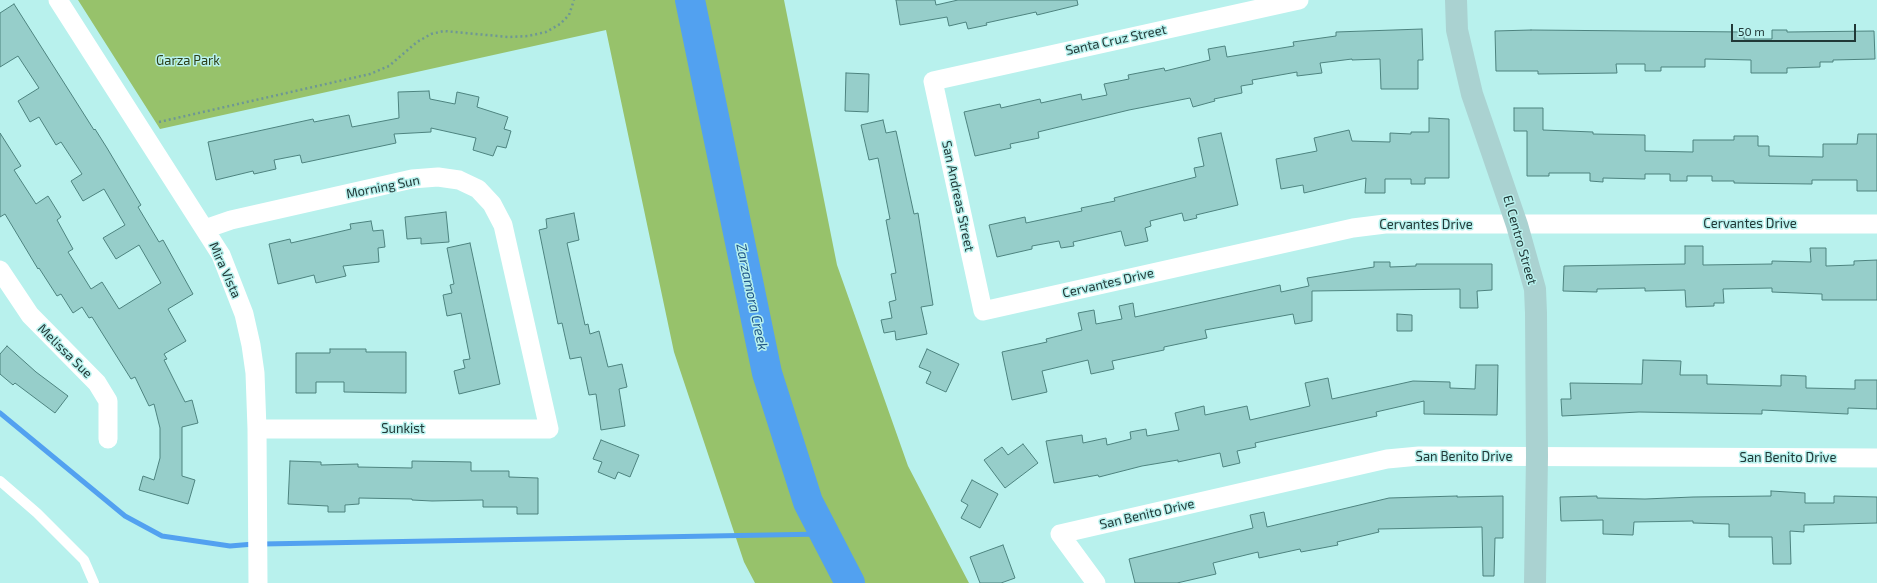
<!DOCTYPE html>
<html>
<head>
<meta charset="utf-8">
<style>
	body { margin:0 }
	#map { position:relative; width:1877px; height:583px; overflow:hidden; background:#b8f1ed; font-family:"Exo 2",sans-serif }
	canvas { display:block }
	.scale { position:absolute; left:1731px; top:24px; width:125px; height:18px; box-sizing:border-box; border:2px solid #213837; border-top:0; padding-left:5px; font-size:12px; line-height:14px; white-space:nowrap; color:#213837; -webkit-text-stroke:3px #b8f1ed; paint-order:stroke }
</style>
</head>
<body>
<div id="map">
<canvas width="1877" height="583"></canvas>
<div class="scale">50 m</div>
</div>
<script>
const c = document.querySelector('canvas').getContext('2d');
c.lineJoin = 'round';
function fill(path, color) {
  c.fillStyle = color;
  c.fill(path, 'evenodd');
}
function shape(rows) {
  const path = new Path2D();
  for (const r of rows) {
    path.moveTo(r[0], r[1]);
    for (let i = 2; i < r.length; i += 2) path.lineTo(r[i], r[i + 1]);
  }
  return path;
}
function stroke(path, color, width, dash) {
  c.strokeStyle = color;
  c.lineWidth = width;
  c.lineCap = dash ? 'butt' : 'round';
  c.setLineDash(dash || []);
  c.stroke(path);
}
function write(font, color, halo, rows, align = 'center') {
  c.font = font + ' "Exo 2",sans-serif';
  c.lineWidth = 3;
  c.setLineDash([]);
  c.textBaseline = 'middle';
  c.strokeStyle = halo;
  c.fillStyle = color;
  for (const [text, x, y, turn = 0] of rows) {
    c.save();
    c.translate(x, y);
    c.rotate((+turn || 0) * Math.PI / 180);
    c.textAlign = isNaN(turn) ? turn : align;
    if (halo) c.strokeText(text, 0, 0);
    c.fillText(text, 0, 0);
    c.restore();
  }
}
fill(shape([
	[78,0,784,0,837,265,908,466,969,583,755,583,744,562,674,352,606,30,160,129]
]), '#97c26b');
stroke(shape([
	[0,413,125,516,162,536,230,546,254,544],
	[262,544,824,534]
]), '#52a1f0', 5);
stroke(shape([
	[690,0,767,373,808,502,850,583]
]), '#52a1f0', 30);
const building = shape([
	[896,0,935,0,936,5,958,0,1077,0,1078,5,1037,15,1036,12,986,23,987,25,968,29,966,22,949,26,947,17,900,25,896,0],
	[14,4,94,130,95,129,107,148,141,205,138,207,159,242,163,240,193,294,168,309,186,341,164,354,167,359,164,360,185,402,192,400,198,423,182,427,182,476,195,480,188,504,139,490,143,476,154,480,160,458,160,428,154,404,149,406,135,377,131,379,92,317,89,318,82,307,73,313,61,294,57,296,39,268,38,269,5,214,0,217,0,133,21,166,14,170,36,204,48,196,61,217,57,220,73,249,68,252,91,289,102,282,119,309,161,283,139,245,116,259,103,238,125,225,104,189,83,201,71,181,82,174,61,142,56,145,39,117,30,122,18,101,39,88,18,56,0,67,0,13,14,4],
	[1422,29,1423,60,1418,60,1418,89,1381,89,1380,59,1352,60,1352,59,1320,63,1322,73,1297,76,1297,72,1252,80,1253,84,1241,86,1242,93,1214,99,1215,101,1193,107,1190,98,1129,110,1038,132,1039,138,1010,144,1011,148,975,156,964,112,1000,104,1001,108,1040,99,1041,103,1081,94,1082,100,1107,95,1104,84,1129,79,1128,75,1164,68,1165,71,1210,60,1208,49,1225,46,1227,57,1294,46,1293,42,1336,36,1336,32,1422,29],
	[1531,30,1744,32,1744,39,1772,39,1772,30,1787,30,1787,32,1874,31,1875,59,1833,60,1833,62,1820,62,1820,67,1787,68,1787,73,1751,73,1751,60,1705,59,1705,67,1661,67,1661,71,1645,71,1645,64,1616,64,1617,73,1538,74,1538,71,1496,71,1495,31,1531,30],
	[846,73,869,74,868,112,845,111,846,73],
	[429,91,430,99,455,104,457,92,479,97,477,107,508,117,504,129,511,131,506,148,497,146,493,156,473,150,476,138,431,128,431,132,394,134,396,143,302,163,300,155,274,160,276,169,254,174,253,171,216,180,208,142,313,119,314,122,349,115,352,127,399,118,398,92,429,91],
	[1514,108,1543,108,1543,130,1593,132,1593,134,1645,135,1645,151,1693,152,1693,140,1734,140,1734,136,1758,136,1758,146,1769,146,1769,156,1823,157,1823,144,1857,144,1858,134,1877,134,1877,191,1857,191,1857,180,1812,180,1812,184,1734,183,1734,181,1712,181,1712,176,1687,176,1687,181,1670,181,1670,174,1645,174,1645,179,1603,178,1603,182,1590,181,1590,173,1549,173,1549,176,1527,176,1527,131,1514,131,1514,108],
	[1429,118,1449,119,1449,178,1425,178,1425,184,1411,184,1411,179,1385,179,1385,193,1365,193,1366,178,1304,193,1303,185,1281,189,1276,159,1317,151,1314,138,1349,130,1352,141,1390,142,1390,133,1411,134,1411,132,1429,132,1429,118],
	[883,120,886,133,896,131,914,214,918,213,933,305,921,307,927,334,896,340,895,331,884,333,881,320,892,318,889,302,896,300,891,274,896,273,886,220,890,219,878,158,869,160,861,125,883,120],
	[1221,133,1238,205,1196,215,1197,218,1184,221,1182,213,1150,221,1151,226,1145,228,1148,241,1125,246,1121,231,1073,242,1074,246,1061,248,1059,241,1032,246,1032,249,997,257,989,225,1025,217,1026,223,1082,211,1081,208,1115,201,1114,198,1196,177,1194,168,1204,166,1198,138,1221,133],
	[446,212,449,242,421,244,421,238,407,239,405,217,446,212],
	[574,213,579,240,567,243,585,325,588,324,590,334,599,331,608,367,622,364,627,387,619,389,625,426,601,430,596,394,589,395,581,357,570,359,562,323,558,324,539,230,547,228,546,219,574,213],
	[371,221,373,231,383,230,385,247,378,248,379,262,343,266,346,276,316,283,314,275,278,284,269,244,290,239,291,243,351,229,350,224,371,221],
	[470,243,500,384,459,394,454,371,465,368,463,360,470,359,461,313,447,316,443,295,452,293,450,285,454,284,447,248,470,243],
	[1685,246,1703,246,1703,265,1772,264,1772,261,1811,262,1810,248,1826,248,1826,266,1854,265,1854,261,1877,260,1877,300,1822,300,1822,294,1772,292,1772,288,1723,289,1724,303,1714,303,1714,306,1686,307,1685,290,1645,291,1645,288,1597,289,1597,292,1563,291,1564,266,1685,264,1685,246],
	[1374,262,1390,262,1390,267,1416,266,1416,264,1492,264,1492,290,1477,291,1478,308,1460,308,1460,289,1312,291,1312,321,1295,324,1293,314,1205,330,1207,338,1164,347,1164,350,1112,361,1114,369,1091,374,1088,360,1042,371,1047,392,1012,400,1002,352,1047,342,1046,339,1082,330,1078,313,1094,310,1096,324,1122,319,1119,306,1133,303,1135,317,1280,285,1281,292,1309,286,1307,278,1374,267,1374,262],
	[1397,314,1412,315,1412,331,1397,331,1397,314],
	[7,346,36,372,68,396,55,413,15,383,13,385,0,374,0,354,7,346],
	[330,349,366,349,366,352,406,352,406,393,344,392,344,382,316,382,316,393,296,393,296,353,330,353,330,349],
	[927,349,959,364,946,392,926,383,931,372,919,367,927,349],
	[1643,360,1681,361,1680,375,1707,375,1707,384,1781,386,1781,375,1806,376,1806,388,1855,389,1855,380,1877,380,1877,409,1848,408,1848,414,1762,410,1762,414,1639,412,1562,416,1561,399,1571,399,1570,383,1642,384,1643,360],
	[1476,365,1498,365,1497,415,1424,414,1424,401,1376,412,1377,416,1255,443,1256,447,1237,451,1240,463,1223,467,1220,453,1178,462,1178,460,1142,466,1099,477,1098,475,1054,483,1046,441,1082,435,1083,443,1106,438,1107,445,1131,439,1130,432,1146,429,1147,436,1179,430,1175,413,1204,406,1205,415,1247,406,1250,420,1310,406,1305,383,1328,378,1332,399,1413,381,1450,382,1450,388,1475,389,1476,365],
	[601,440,639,455,630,477,618,472,615,479,598,472,602,462,593,459,601,440],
	[1023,444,1038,463,1005,488,984,460,1002,447,1008,455,1023,444],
	[290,461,321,462,321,465,358,464,358,467,412,468,412,461,471,462,471,471,509,471,509,477,538,478,538,514,517,514,517,507,483,507,483,500,432,501,412,500,412,499,359,498,359,504,345,505,345,512,328,512,328,506,288,504,290,461],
	[972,480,998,494,980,528,961,518,968,505,961,501,972,480],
	[1771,491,1805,493,1805,503,1834,503,1834,496,1877,497,1877,523,1804,525,1804,532,1790,531,1791,564,1773,564,1772,537,1729,537,1729,524,1693,523,1693,521,1634,522,1633,535,1603,534,1603,520,1561,521,1560,497,1597,496,1597,498,1645,499,1693,497,1771,496,1771,491],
	[1457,496,1457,497,1503,496,1503,538,1495,538,1494,576,1483,576,1482,527,1378,529,1379,532,1337,542,1338,545,1301,552,1300,549,1259,558,1258,552,1213,563,1216,574,1177,583,1135,583,1129,559,1253,528,1250,515,1264,512,1267,527,1389,498,1457,496],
	[1003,545,1015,578,1001,583,980,583,970,557,1003,545]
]);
fill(building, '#96ceca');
stroke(building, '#4d837f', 1);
stroke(shape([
	[159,122,370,74,389,66,417,42,431,34,444,31,508,37,528,36,546,32,560,24,569,15,574,0]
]), '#6e9794', 2.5, [2, 3]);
stroke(shape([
	[0,481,37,513,84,560,94,583]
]), '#fff', 10);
stroke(shape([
	[58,0,221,255,244,314,251,345,255,373,257,429,258,583],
	[1299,0,933,81,983,311,1353,228,1385,224,1877,224],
	[205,229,231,220,412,179,438,177,459,180,478,189,492,204,503,225,549,429,257,429],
	[0,270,30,315,97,383,108,401,108,439],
	[1096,583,1060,534,1387,459,1419,456,1877,458]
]), '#fff', 19);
stroke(shape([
	[1456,0,1457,30,1472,94,1517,225,1535,289,1536,313,1537,457,1535,583]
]), '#aad2d1', 22);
write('13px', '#213837', '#b8f1ed', [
	["Santa Cruz Street",1116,40,-12],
	["Morning Sun",383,187,-11],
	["San Andreas Street",958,196,78],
	["Cervantes Drive",1750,224],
	["Cervantes Drive",1426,225],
	["El Centro Street",1520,240,74],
	["Mira Vista",225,270,66],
	["Cervantes Drive",1108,283,-13],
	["Melissa Sue",65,351,45],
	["Sunkist",403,429],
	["San Benito Drive",1464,457],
	["San Benito Drive",1788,458],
	["San Benito Drive",1147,514,-13]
]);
write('13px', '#2c3f17', '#b8f1ed', [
	["Garza Park",188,61]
]);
write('italic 14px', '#1e5488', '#b8f1ed', [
	["Zarzamora Creek",752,297,78]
]);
</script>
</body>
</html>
